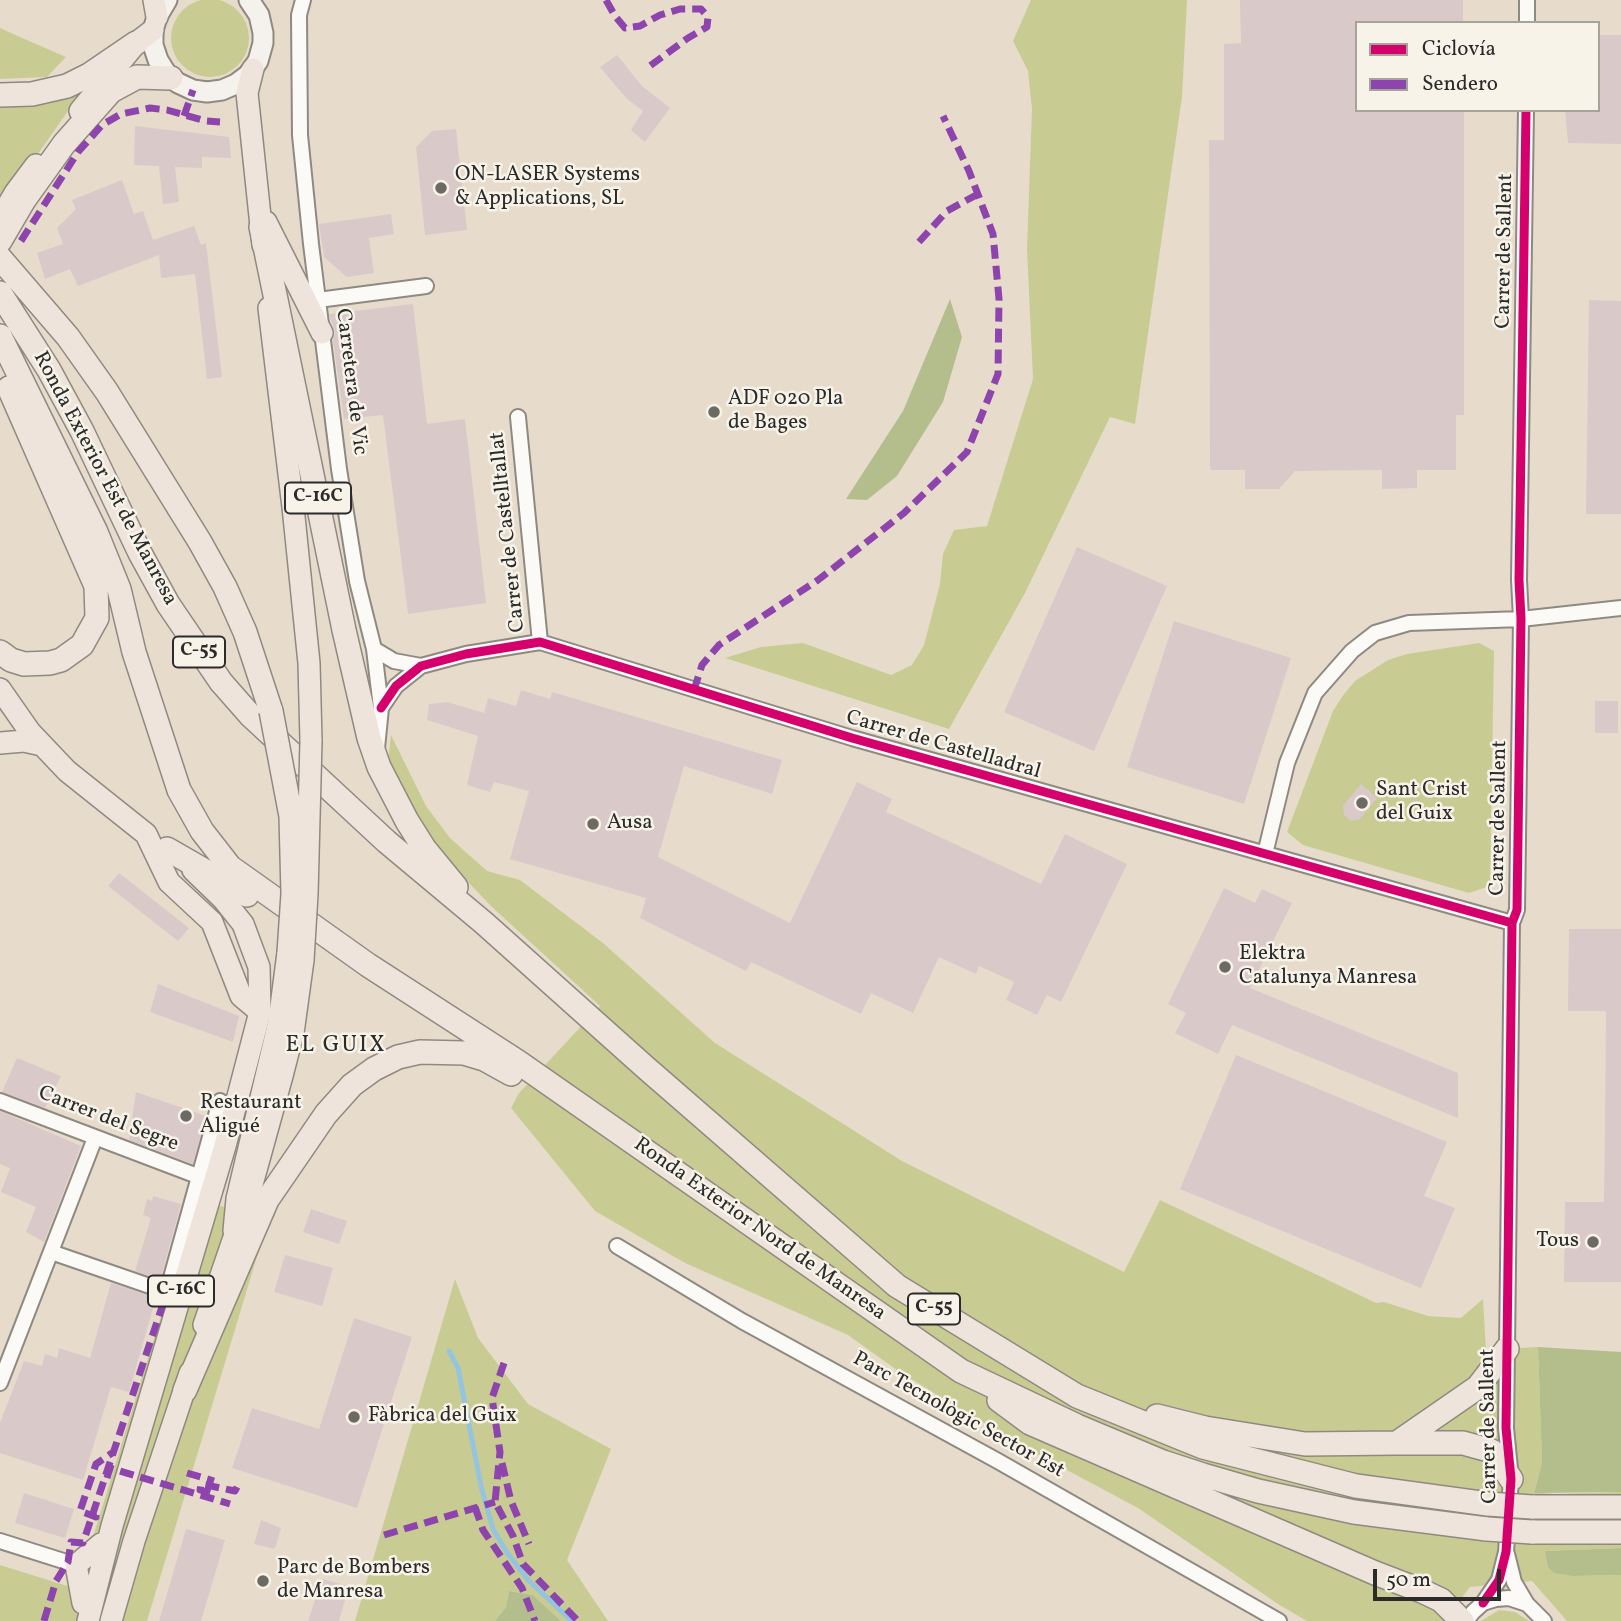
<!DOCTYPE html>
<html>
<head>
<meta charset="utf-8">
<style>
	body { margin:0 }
	#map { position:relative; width:1621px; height:1621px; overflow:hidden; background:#e7dccc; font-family:Vollkorn,serif }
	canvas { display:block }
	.legend { position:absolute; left:1355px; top:21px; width:245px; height:91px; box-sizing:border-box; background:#f7f3e8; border:2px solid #a5a39c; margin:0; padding:9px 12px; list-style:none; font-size:21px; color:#2b2b2b }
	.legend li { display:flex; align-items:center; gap:14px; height:35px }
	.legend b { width:35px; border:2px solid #a5a39c }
	.scale { position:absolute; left:1373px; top:1569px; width:128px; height:32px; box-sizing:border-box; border:4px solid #2b2b2b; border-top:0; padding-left:9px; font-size:21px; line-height:24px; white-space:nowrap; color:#2b2b2b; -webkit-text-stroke:5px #f7f3e8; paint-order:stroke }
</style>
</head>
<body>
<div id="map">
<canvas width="1621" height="1621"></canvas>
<ul class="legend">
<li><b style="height:9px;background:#d6006c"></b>Ciclovía</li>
<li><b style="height:9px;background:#8e44ad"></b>Sendero</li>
</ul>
<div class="scale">50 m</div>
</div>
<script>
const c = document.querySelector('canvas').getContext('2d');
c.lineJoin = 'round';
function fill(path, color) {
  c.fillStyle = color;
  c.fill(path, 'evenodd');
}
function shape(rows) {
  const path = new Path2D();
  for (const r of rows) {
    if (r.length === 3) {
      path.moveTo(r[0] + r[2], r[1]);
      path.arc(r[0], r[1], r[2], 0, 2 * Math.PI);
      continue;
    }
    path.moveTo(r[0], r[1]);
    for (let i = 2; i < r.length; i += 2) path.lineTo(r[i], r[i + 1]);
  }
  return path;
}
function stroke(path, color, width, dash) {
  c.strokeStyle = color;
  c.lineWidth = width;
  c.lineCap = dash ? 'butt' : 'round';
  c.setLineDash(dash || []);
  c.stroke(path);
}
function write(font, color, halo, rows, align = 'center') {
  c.font = font + ' Vollkorn,serif';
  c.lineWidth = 5;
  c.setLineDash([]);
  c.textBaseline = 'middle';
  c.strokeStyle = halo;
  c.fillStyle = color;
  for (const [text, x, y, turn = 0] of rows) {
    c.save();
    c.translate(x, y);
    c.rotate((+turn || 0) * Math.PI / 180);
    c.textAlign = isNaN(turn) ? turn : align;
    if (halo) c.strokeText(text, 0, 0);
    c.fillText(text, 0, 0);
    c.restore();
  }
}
fill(shape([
	[210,38,39],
	[1031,0,1187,0,1182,97,1135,424,1110,417,1025,593,949,729,725,658,761,647,803,643,891,675,912,665,924,645,940,584,943,554,954,530,987,526,1033,379,1027,249,1032,109,1028,71,1013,41],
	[0,28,20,37,66,57,47,77,0,79],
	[82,91,40,151,0,201,0,100,45,100],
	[1479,643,1494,651,1490,886,1469,893,1303,845,1287,832,1333,711,1344,694,1355,681,1388,660,1407,654],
	[391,735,426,806,450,838,487,871,520,880,603,943,715,1043,902,1161,1124,1272,1160,1200,1376,1303,1384,1302,1428,1316,1461,1318,1483,1299,1486,1350,1538,1347,1542,1462,1534,1492,1555,1494,1621,1492,1621,1548,1545,1551,1573,1576,1621,1575,1621,1621,1567,1621,1532,1581,1470,1587,1444,1621,1307,1621,1278,1604,1138,1508,1020,1445,901,1373,848,1335,685,1263,595,1211,511,1108,519,1093,600,1006,492,907,447,860,409,809,388,761],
	[197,1199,268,1220,147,1621,0,1621,0,1565,77,1589],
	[455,1279,478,1338,528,1404,611,1449,567,1560,608,1621,561,1621,533,1595,509,1591,506,1607,495,1621,355,1621],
	[1499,1610,1515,1612,1529,1621,1481,1621]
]), '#c8cc92');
fill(shape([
	[950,299,962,337,943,402,897,476,867,500,846,499,903,411],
	[1538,1347,1621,1352,1621,1492,1534,1493,1542,1462],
	[1621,1548,1621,1575,1573,1576,1554,1573,1548,1567,1545,1551],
	[509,1591,533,1595,561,1621,495,1621,506,1607]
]), '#b4be8d');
stroke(shape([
	[449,1351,458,1368,481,1486,493,1529,506,1551,528,1580,572,1621]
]), '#94c4e0', 5);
fill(shape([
	[1240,0,1463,0,1463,23,1357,23,1357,110,1464,110,1464,415,1456,415,1456,470,1417,470,1417,488,1382,489,1382,470,1295,471,1279,489,1245,489,1245,470,1210,470,1209,140,1224,140,1224,44,1241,43],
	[1598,35,1621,35,1621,144,1568,143,1565,110,1598,110],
	[617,55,642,86,670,108,645,142,631,130,643,111,626,98,600,67],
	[135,126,229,137,231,158,202,157,202,168,175,167,179,202,163,204,159,166,134,165],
	[456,129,467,230,425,235,416,147,432,131],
	[122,180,134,214,143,211,153,240,194,226,201,245,206,243,222,377,207,379,195,274,161,278,159,255,78,286,70,269,45,279,37,253,63,244,57,228,76,209,72,200],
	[391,214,394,234,369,238,374,273,347,277,324,257,319,224],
	[1589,300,1621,301,1621,514,1586,514],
	[413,304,427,424,465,419,486,603,408,614,383,415,344,419,333,340,335,333,329,314],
	[1077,547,1167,586,1094,751,1004,712],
	[1174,621,1291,658,1244,804,1127,767],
	[521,690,550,699,552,692,782,760,772,794,684,766,658,857,790,923,857,782,892,799,886,812,1041,884,1065,834,1127,864,1061,1002,1047,995,1037,1015,1006,1000,1014,982,979,966,976,974,939,957,913,1013,871,993,861,1014,751,962,746,971,640,918,646,898,510,859,529,791,494,782,490,792,467,785,478,736,427,720,429,704,447,702,484,713,488,698,516,706],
	[1595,701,1618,701,1618,733,1595,733],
	[1361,784,1377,798,1360,819,1351,821,1344,815,1343,806],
	[119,873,189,928,178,941,108,886],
	[1224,888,1255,903,1262,889,1292,903,1250,988,1458,1073,1458,1118,1232,1025,1218,1054,1175,1033,1186,1013,1168,1004],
	[1569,929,1621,929,1621,1282,1564,1282,1565,1202,1604,1202,1605,1127,1606,1011,1568,1011],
	[158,984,239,1016,233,1042,150,1012],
	[1236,1055,1447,1142,1424,1196,1455,1208,1421,1288,1180,1189],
	[17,1058,61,1076,45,1108,2,1092],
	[136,1092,206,1116,193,1164,129,1140],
	[0,1111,81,1146,44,1242,26,1232,36,1207,1,1192,10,1168,0,1164],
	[153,1196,181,1204,160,1280,135,1271,151,1218,143,1215,147,1199,152,1201],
	[311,1209,347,1221,339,1244,303,1232],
	[285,1255,333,1268,322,1306,274,1292],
	[111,1283,156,1298,129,1392,111,1387,83,1480,0,1453,0,1423,24,1361,42,1366,45,1354,57,1358,59,1348,90,1358],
	[354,1318,412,1337,357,1508,232,1468,252,1408,319,1429],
	[24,1493,74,1509,65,1538,15,1523],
	[261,1520,281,1528,275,1549,254,1544],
	[186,1529,225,1540,201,1621,159,1621],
	[322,1579,349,1586,339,1621,308,1621]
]), '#dac9c9');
const minor = shape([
	[303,0,299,15,300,135,311,244,339,469,357,581,374,649,381,708,377,748],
	[1527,23,1527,0],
	[318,300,426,286],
	[518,417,540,642],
	[374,649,394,661,421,666],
	[381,708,396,686,421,666,466,654,540,642,852,738,1512,923],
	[1265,854,1287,763,1315,693,1352,651,1375,633,1409,623,1521,619,1621,608],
	[0,1101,200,1177],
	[617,1246,742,1321,996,1460,1279,1621],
	[51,1252,167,1292,220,1101],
	[0,1383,95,1138],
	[0,1541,76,1565],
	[1507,1554,1514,1582,1527,1604],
	[1483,1603,1499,1580,1506,1552,1511,1479,1506,1428,1507,1349,1512,923,1517,910,1521,619,1519,580,1526,110],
	[1466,1621,1473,1612,1483,1603,1496,1599,1509,1598,1527,1604,1544,1621]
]);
const secondary = shape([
	[167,0,157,17,153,30,153,45,158,60,166,73,178,83,193,90,207,92,222,90,236,84,248,75,258,61,263,43,263,33,259,15,249,0]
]);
const primary = shape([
	[154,0,157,17],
	[253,69,247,93,263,245],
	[80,111,136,43,153,30],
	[0,219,15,193,36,165],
	[266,222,322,333],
	[269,308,293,507,309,663,311,741],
	[0,689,30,732,67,771,146,834,169,882,212,922,241,996,260,1012],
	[0,743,24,741,42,745],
	[204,1325,251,1188,282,1076,293,1033,303,960],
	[83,1603,76,1565,101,1544],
	[88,1621,112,1526,225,1146,260,1012,259,967,243,924,223,899,193,870],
	[111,1621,134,1541,190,1373]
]);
const trunk = shape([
	[0,95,32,94,67,86,89,75,136,43],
	[261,227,344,630,369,738,379,767,407,821,424,848,456,887],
	[0,241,24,200,64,144,111,91,137,77,171,78],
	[0,258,68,337,107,392,200,542,225,587,245,632,271,711],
	[0,293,49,370,82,431,140,553,168,604,221,682,250,715,387,842,484,923,645,1067,897,1286,1077,1396,1203,1447,1356,1486,1488,1504],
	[0,336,96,532,119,589,134,652,179,790,202,831,230,867,368,965,518,1062,961,1371,1077,1426,1163,1462,1203,1475,1258,1491,1354,1512,1487,1529],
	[0,652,11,660,24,664,50,663,61,660,82,645,97,618,96,586,9,388],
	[167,849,247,895],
	[235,1231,238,1199,280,1022,289,953],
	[185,1390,267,1200,326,1114,352,1085,374,1069,398,1057,420,1052,464,1053,484,1059,511,1074],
	[999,1400,1030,1423,1375,1573,1422,1591,1441,1600,1462,1621],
	[1157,1416,1205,1428,1305,1444,1397,1443,1478,1387,1507,1349],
	[1397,1443,1463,1443,1492,1451,1511,1479],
	[1532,1507,1621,1507],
	[1532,1532,1621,1532]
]);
stroke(minor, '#8f8a81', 18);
stroke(secondary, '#8f8a81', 23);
stroke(primary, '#8f8a81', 24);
stroke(trunk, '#8f8a81', 26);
stroke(minor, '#fbfaf7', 14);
stroke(secondary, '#f5f1ed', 19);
stroke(primary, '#eee4dc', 21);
stroke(trunk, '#eee4dc', 23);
const primaryBridge = shape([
	[303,960,307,894,311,741]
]);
const trunkBridge = shape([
	[271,711,291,816,293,894,289,953],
	[1488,1504,1532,1507],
	[1487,1529,1532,1532]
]);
stroke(primaryBridge, '#8f8a81', 24, []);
stroke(trunkBridge, '#8f8a81', 26, []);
stroke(primaryBridge, '#eee4dc', 21);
stroke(trunkBridge, '#eee4dc', 23);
stroke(shape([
	[606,0,615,16,625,28,640,26,660,15,680,9,701,9,708,17,707,27,688,38,647,68],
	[184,116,193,90],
	[21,241,78,152,102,125,121,114,150,108,167,110,206,121,220,122],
	[919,242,947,211,978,194],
	[694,690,702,665,719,645,818,580,904,513,967,452,998,374,999,299,993,234,969,171,943,116],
	[504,1363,492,1398,500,1452,495,1502,513,1536,523,1564,578,1621],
	[502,1463,511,1501,529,1544],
	[187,1473,214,1481],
	[107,1478,110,1468,230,1504],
	[210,1493,200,1490,201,1484,235,1491,237,1487],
	[475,1507,483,1530,522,1588,535,1621],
	[96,1515,96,1517,80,1511,96,1464,112,1453],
	[384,1535,495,1502],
	[44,1621,56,1581,68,1562,71,1542,83,1543,167,1292]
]), '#8e44ad', 7, [14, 7]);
stroke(shape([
	[381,708,396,686,421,666,466,654,540,642,852,738,1512,923],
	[1483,1603,1499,1580,1506,1552,1511,1479,1506,1428,1507,1349,1512,923,1517,910,1521,619,1519,580,1526,110]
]), '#d6006c', 9);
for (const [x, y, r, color] of [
	[441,188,7,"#6d6963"],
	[714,412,7,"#6d6963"],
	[1362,803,7,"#6d6963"],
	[593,824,7,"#6d6963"],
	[1225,967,7,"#6d6963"],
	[186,1116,7,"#6d6963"],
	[1593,1242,7,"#6d6963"],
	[354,1417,7,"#6d6963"],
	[263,1581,7,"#6d6963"]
]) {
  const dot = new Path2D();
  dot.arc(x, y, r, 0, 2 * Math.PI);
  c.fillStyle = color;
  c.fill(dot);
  stroke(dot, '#f7f3e8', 2.5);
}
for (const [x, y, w] of [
	[318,498,66],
	[199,652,52],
	[181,1291,66],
	[934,1309,52]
]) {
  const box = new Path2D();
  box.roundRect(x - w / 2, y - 15.5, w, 31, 5);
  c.fillStyle = '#f7f3e8';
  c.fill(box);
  stroke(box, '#2b2b2b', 2);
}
write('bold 19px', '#2b2b2b', null, [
	["C-16C",318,498],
	["C-55",199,652],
	["C-16C",181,1291],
	["C-55",934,1309]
]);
write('21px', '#2b2b2b', '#f7f3e8', [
	["ON-LASER Systems",455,176],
	["& Applications, SL",455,200],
	["ADF 020 Pla",728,400],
	["de Bages",728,424],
	["Sant Crist",1376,791],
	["del Guix",1376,815],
	["Ausa",607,824],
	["Elektra",1239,955],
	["Catalunya Manresa",1239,979],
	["Restaurant",200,1104],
	["Aligué",200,1128],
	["Tous",1579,1242,"right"],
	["Fàbrica del Guix",368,1417],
	["Parc de Bombers",277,1569],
	["de Manresa",277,1593]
], 'left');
write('21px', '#2b2b2b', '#f7f3e8', [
	["Carrer de Sallent",1506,251,-89],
	["Carretera de Vic",350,382,83],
	["Ronda Exterior Est de Manresa",104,479,62],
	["Carrer de Castelltallat",509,532,-96],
	["Carrer de Castelladral",943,746,16],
	["Carrer de Sallent",1500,818,-89],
	["Carrer del Segre",108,1120,21],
	["Ronda Exterior Nord de Manresa",759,1230,35],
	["Parc Tecnològic Sector Est",958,1416,29],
	["Carrer de Sallent",1490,1426,-91]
]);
c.letterSpacing = '2px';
write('23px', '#2b2b2b', '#f7f3e8', [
	["EL GUIX",336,1047]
]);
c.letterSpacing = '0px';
</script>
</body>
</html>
